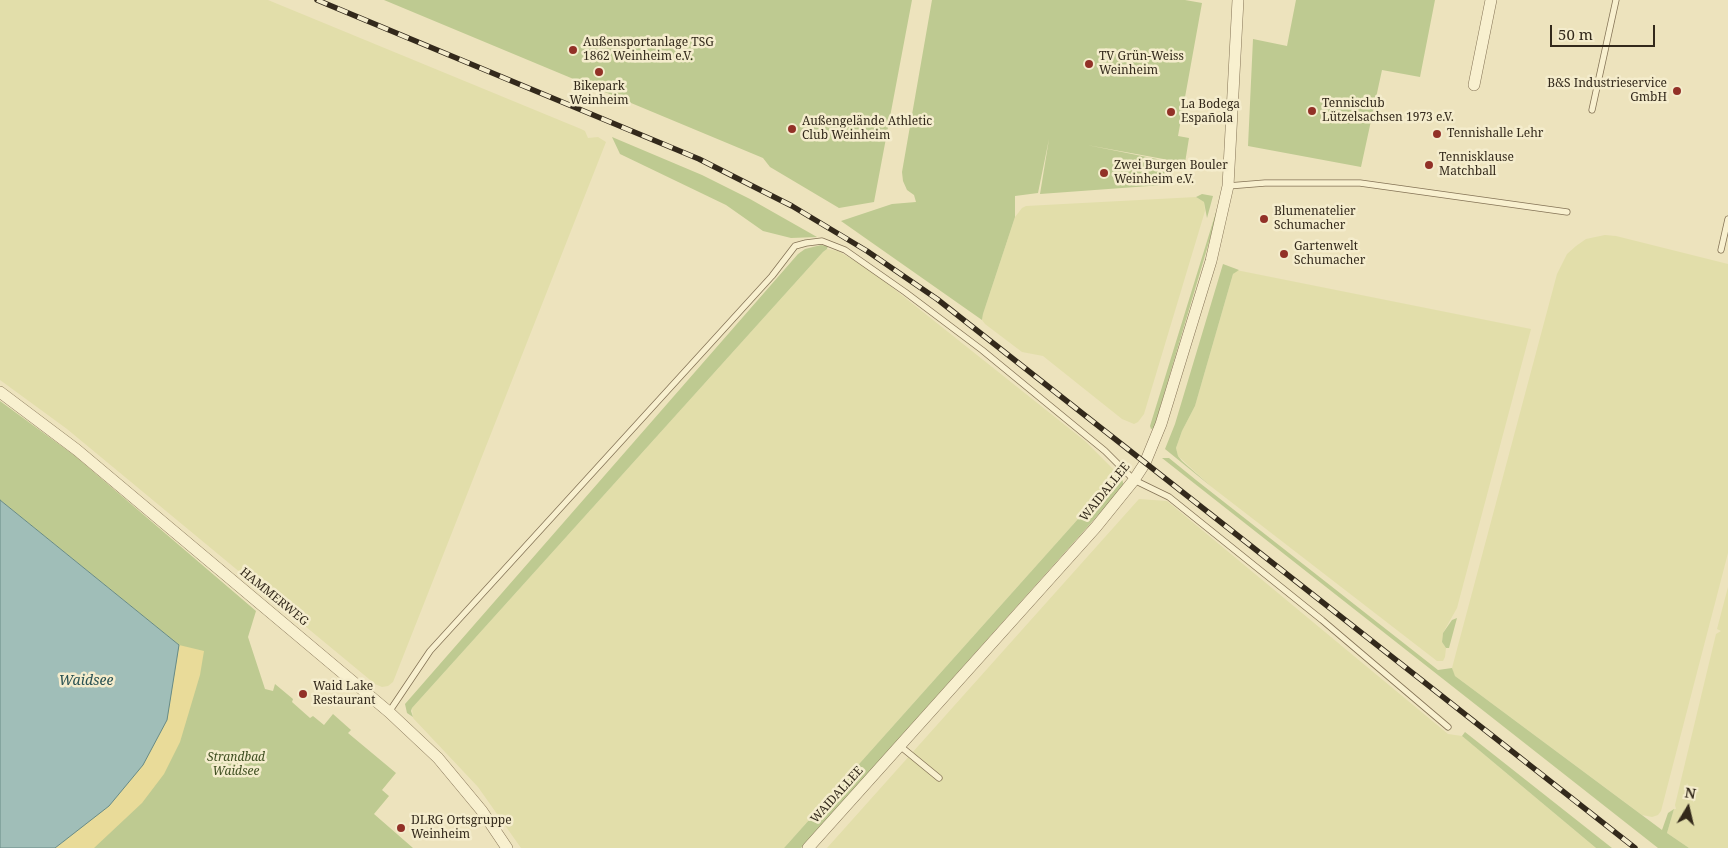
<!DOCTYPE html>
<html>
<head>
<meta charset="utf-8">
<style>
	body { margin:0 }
	#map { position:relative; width:1728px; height:848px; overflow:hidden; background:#ede3bd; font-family:"Noto Serif",serif }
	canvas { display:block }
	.north { position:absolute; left:1663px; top:783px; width:50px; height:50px; -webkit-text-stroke:4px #f4eccc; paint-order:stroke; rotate:9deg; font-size:14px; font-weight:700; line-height:20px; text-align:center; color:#33291b }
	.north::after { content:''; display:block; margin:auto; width:18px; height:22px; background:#33291b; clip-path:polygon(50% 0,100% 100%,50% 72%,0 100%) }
	.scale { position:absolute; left:1550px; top:25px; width:105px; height:22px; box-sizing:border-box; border:2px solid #33291b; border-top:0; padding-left:6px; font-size:15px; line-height:18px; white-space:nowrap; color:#33291b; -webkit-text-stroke:4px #f4eccc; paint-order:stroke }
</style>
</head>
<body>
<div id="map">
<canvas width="1728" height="848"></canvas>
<div class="north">N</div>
<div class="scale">50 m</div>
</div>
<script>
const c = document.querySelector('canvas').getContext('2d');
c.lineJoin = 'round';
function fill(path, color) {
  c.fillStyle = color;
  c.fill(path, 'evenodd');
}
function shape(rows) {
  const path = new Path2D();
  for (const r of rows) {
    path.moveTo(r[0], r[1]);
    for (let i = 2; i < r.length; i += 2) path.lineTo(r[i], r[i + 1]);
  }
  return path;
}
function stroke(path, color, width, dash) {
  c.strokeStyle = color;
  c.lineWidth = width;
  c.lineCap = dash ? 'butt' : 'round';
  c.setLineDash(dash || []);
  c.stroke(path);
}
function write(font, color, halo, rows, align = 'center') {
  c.font = font + ' "Noto Serif",serif';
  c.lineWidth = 5;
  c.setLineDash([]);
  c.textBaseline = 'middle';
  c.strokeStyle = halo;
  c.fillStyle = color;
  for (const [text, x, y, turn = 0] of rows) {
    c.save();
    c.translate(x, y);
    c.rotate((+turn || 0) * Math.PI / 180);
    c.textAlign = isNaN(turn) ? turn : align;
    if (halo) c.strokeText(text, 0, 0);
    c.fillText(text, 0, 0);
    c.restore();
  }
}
fill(shape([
	[0,0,268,0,581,129,585,131,588,138,598,137,606,142,393,682,388,686,382,687,375,684,67,429,0,380],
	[1196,197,1204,202,1205,211,1144,414,1138,422,1134,424,1122,419,1043,356,1022,352,985,324,982,320,983,314,1015,217,1022,208,1026,206],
	[1605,235,1616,236,1728,264,1728,553,1661,811,1658,815,1652,817,1642,815,1455,676,1453,672,1452,668,1557,274,1567,254,1576,246,1586,239],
	[827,249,838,251,869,269,1085,441,1113,469,1120,472,784,848,521,848,478,787,413,718,412,708,823,252],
	[1236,270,1531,329,1457,608,1443,633,1442,642,1446,648,1445,657,1443,661,1437,661,1213,488,1178,456,1176,448,1182,431,1195,406,1233,274],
	[1139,499,1167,501,1448,734,1462,736,1596,848,827,848],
	[1728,587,1728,848,1689,848,1667,833,1674,809,1676,809,1675,805,1716,634,1721,631,1717,629]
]), '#e2deaa');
fill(shape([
	[384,0,912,0,874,202,839,208,770,167,763,158],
	[932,0,1185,0,1202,3,1178,136,1189,138,1185,163,1087,145,1167,161,1163,185,1040,194,1049,139,1038,193,1015,196,1015,217,983,314,982,320,841,221,892,204,916,202,914,195,907,190,903,181,902,172],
	[1296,0,1435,0,1420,77,1382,70,1361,167,1248,146,1253,39,1287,46],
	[612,137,702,175,750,199,817,237,791,238,763,231,726,205,620,154],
	[1202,194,1213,196,1207,218,1204,202,1196,197],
	[1216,212,1217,212,1217,215,1154,428,1151,429,1150,426],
	[821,245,828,246,827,249,823,252,412,708,411,711,413,717,407,713,405,704,798,254,805,249],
	[1223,264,1239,270,1233,274,1195,406,1182,431,1176,448,1178,456,1182,461,1213,488,1165,449,1175,424],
	[0,401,75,456,256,611,248,637,265,689,273,691,275,684,293,699,292,702,310,718,313,716,324,725,333,714,351,730,348,733,396,773,382,790,389,796,374,814,413,848,55,848,64,842,179,645,0,500],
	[1162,458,1169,458,1196,480,1438,670,1452,668,1455,676,1662,830,1668,813,1674,809,1667,833,1689,848,1658,848],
	[1120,472,1124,486,801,848,784,848],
	[1457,618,1449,648,1446,648,1442,642,1443,633,1452,620],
	[1465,732,1612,848,1596,848,1462,736]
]), '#beca91');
fill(shape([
	[179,645,204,651,200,675,180,742,164,774,142,803,94,848,55,848,64,842,167,720]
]), '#e9db99');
const water = shape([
	[0,500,179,645,167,720,143,765,109,806,55,848,0,848,0,500]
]);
fill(water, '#a0beb8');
stroke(water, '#688b86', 1);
const lane = shape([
	[1592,110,1616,0],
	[1228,186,1265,183,1360,183,1567,212],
	[1721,250,1728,219],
	[389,712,430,651,772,276,795,246,806,243,822,241,845,250,905,292,982,350,1105,451,1134,480,1169,497,1322,620,1448,727],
	[900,746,939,778]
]);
const street = shape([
	[1474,85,1491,0],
	[0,392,77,450,389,712,438,758,482,811,507,848],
	[808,848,1096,527,1134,480,1145,463,1161,424,1211,261,1228,186,1238,0]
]);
stroke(lane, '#847356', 7);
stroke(street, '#847356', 12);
stroke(lane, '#f8f0cf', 5.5);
stroke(street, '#f8f0cf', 11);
const rail = shape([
	[317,0,699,159,792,206,867,251,937,299,1635,848]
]);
stroke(rail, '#33291b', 5.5);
stroke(rail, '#f4eccc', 4, [11]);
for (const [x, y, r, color] of [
	[573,50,5,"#923127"],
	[1089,64,5,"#923127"],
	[599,72,5,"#923127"],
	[1677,91,5,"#923127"],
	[1312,111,5,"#923127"],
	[1171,112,5,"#923127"],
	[792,129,5,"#923127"],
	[1437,134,5,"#923127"],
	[1429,165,5,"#923127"],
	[1104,173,5,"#923127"],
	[1264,219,5,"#923127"],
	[1284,254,5,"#923127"],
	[303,694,5,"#923127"],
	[401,828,5,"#923127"]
]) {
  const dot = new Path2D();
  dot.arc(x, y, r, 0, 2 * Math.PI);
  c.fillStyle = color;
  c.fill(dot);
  stroke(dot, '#f4eccc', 2);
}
write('12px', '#33291b', '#f4eccc', [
	["Außensportanlage TSG",583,43],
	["1862 Weinheim e.V.",583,57],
	["TV Grün-Weiss",1099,57],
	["Weinheim",1099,71],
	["B&S Industrieservice",1667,84,"right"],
	["GmbH",1667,98,"right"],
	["Bikepark",599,87,"center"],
	["Weinheim",599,101,"center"],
	["Tennisclub",1322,104],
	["Lützelsachsen 1973 e.V.",1322,118],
	["La Bodega",1181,105],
	["Española",1181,119],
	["Außengelände Athletic",802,122],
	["Club Weinheim",802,136],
	["Tennishalle Lehr",1447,134],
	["Tennisklause",1439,158],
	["Matchball",1439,172],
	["Zwei Burgen Bouler",1114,166],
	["Weinheim e.V.",1114,180],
	["Blumenatelier",1274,212],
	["Schumacher",1274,226],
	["Gartenwelt",1294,247],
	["Schumacher",1294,261],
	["Waid Lake",313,687],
	["Restaurant",313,701],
	["DLRG Ortsgruppe",411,821],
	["Weinheim",411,835]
], 'left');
write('12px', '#33291b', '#f4eccc', [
	["WAIDALLEE",1105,492,-51],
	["HAMMERWEG",274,597,39],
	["WAIDALLEE",837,795,-48]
]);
write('italic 12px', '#405022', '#f4eccc', [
	["Strandbad",236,758],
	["Waidsee",236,772]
]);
write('italic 14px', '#2a5253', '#f4eccc', [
	["Waidsee",86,681]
]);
</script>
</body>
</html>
